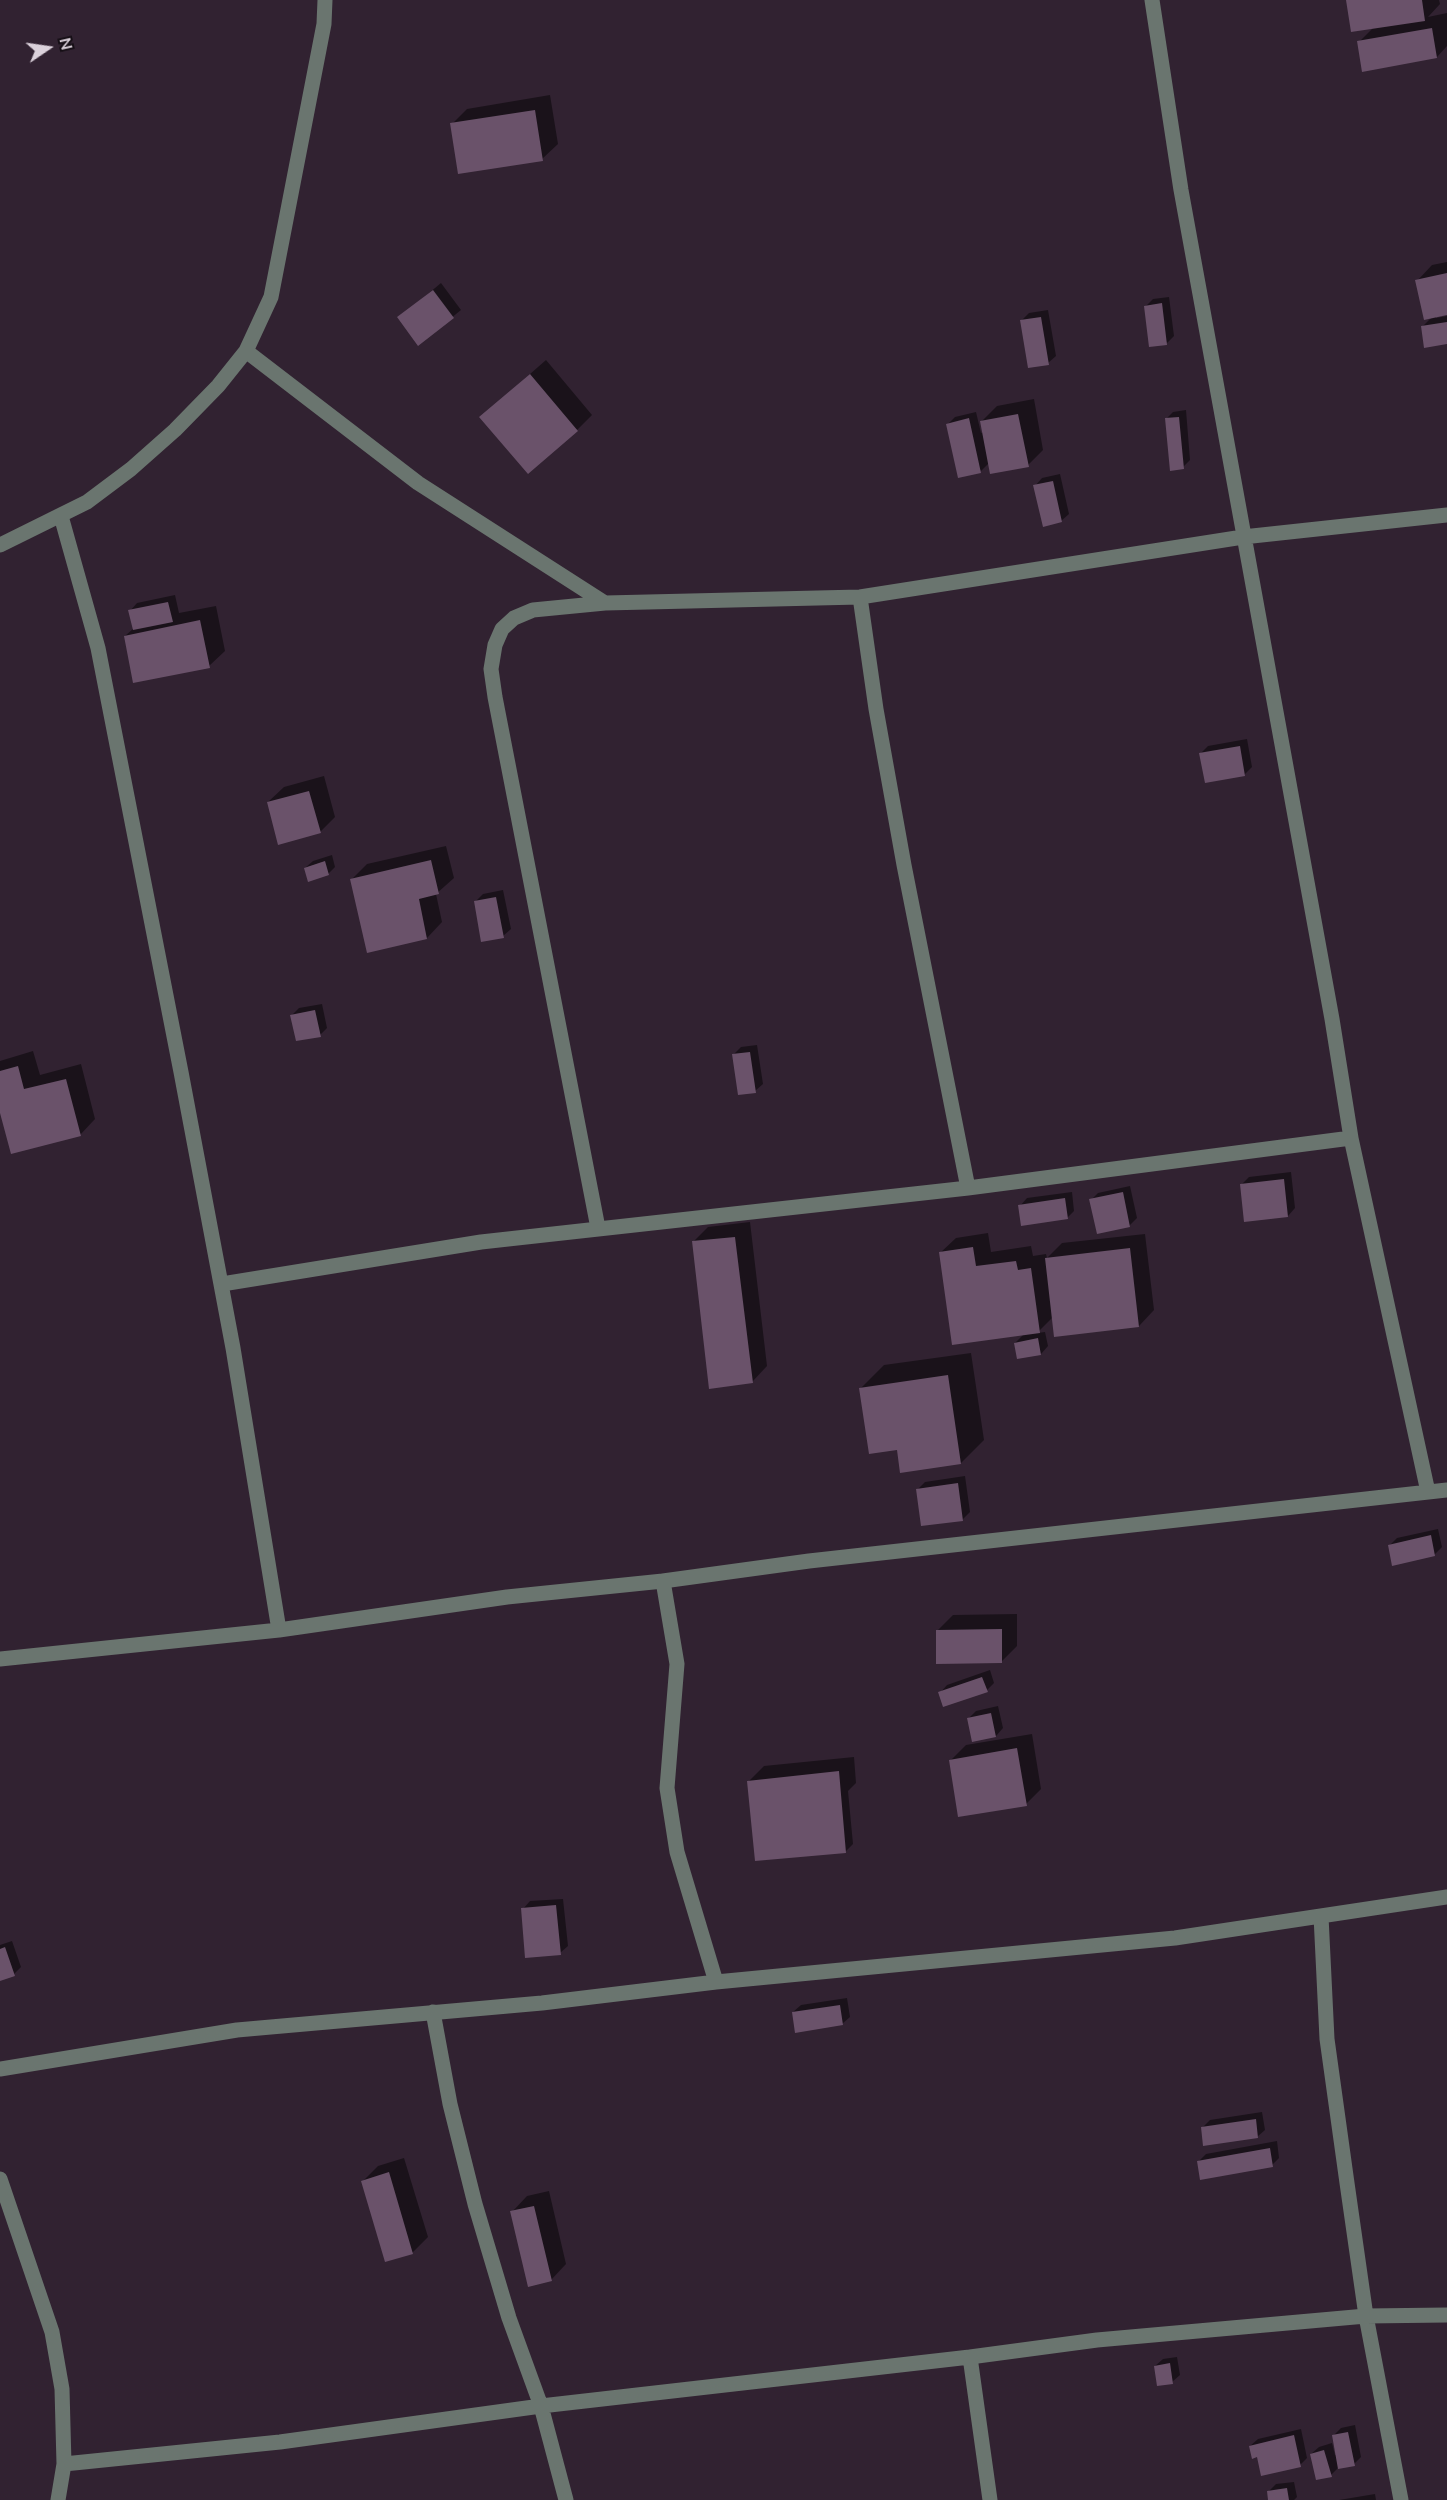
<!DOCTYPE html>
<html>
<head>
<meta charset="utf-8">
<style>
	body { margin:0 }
	#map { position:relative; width:1447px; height:2500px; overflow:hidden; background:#312231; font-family:"Nunito Sans",sans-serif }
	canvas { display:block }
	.north { position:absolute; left:18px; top:18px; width:60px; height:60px; -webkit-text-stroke:4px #150e15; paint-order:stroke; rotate:77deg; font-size:16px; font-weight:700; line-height:24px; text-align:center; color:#dbd1db }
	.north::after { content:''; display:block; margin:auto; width:21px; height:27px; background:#dbd1db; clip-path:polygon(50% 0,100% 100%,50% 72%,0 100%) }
</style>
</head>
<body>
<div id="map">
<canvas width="1447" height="2500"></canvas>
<div class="north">N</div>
</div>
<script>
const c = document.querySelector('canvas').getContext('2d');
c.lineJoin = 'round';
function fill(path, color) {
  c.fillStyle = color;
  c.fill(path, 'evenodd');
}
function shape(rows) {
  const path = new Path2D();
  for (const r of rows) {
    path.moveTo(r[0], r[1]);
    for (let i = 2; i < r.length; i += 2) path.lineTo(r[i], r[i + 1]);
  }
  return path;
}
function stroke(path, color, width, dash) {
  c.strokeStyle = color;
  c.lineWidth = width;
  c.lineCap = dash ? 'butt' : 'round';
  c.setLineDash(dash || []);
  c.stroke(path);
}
fill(shape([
	[1348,0,1439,0,1440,4,1428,17,1447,13,1447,46,1437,57,1359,42,1373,28],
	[550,95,558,144,542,159,452,124,467,109],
	[1447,262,1447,313,1436,316,1436,318,1447,316,1447,343,1422,327,1433,316,1417,281,1432,265],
	[441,283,461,310,419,344,399,318],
	[1169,297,1174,336,1167,343,1146,306,1153,299],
	[1048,310,1056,356,1048,363,1021,321,1029,313],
	[546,360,592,415,577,430,481,417],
	[1034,399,1043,450,1028,465,989,463,981,471,948,424,955,417,976,412,981,433,983,432,981,422,997,406],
	[1186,410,1190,460,1183,467,1166,419,1173,412],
	[1060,474,1069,514,1061,521,1035,486,1042,478],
	[175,595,179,613,216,606,225,651,209,666,125,636,134,628,130,611,137,603],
	[1247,739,1252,767,1244,775,1201,753,1208,746],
	[324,776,335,817,320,832,268,802,284,787],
	[446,846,454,878,436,894,442,922,427,938,352,879,367,864],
	[332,855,335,867,328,874,305,868,313,861],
	[503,890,511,929,503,936,475,902,483,894],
	[322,1004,327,1028,320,1035,292,1015,299,1008],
	[757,1045,763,1084,755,1091,734,1054,741,1047],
	[33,1051,40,1075,81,1064,95,1119,80,1135,0,1107,0,1061],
	[1291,1172,1295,1208,1288,1216,1242,1184,1249,1177],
	[1130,1186,1137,1218,1129,1226,1091,1200,1098,1193],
	[1072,1192,1074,1211,1067,1218,1020,1206,1027,1198],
	[750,1222,767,1366,752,1382,693,1242,708,1227],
	[988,1233,991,1252,1031,1246,1033,1256,1046,1254,1047,1258,1062,1243,1145,1234,1154,1310,1139,1326,1053,1317,1037,1333,1045,1332,1048,1346,1041,1354,1015,1343,1025,1333,940,1253,956,1238],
	[971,1353,984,1440,961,1463,898,1449,861,1388,884,1365],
	[965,1476,970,1512,962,1520,918,1489,925,1482],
	[1438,1529,1442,1547,1435,1554,1389,1546,1397,1538],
	[1017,1614,1017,1646,1002,1661,937,1631,953,1615],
	[990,1670,994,1683,987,1690,940,1693,947,1685],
	[998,1706,1003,1728,996,1736,968,1719,976,1711],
	[1032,1734,1041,1789,1026,1804,950,1761,966,1745],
	[854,1757,856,1783,848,1791,853,1844,846,1851,749,1781,764,1766],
	[563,1899,568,1946,560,1953,523,1909,530,1901],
	[12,1941,21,1967,14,1974,0,1979,0,1945],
	[847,1998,850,2017,842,2024,793,2012,801,2005],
	[1262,2112,1265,2130,1257,2137,1203,2127,1210,2120],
	[1277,2141,1279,2158,1272,2165,1198,2162,1206,2154],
	[404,2158,428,2237,413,2252,386,2260,363,2181,378,2166],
	[549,2191,566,2264,551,2280,512,2212,527,2196],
	[1177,2357,1180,2375,1172,2382,1155,2366,1163,2359],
	[1355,2425,1361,2457,1354,2464,1339,2467,1331,2475,1311,2454,1319,2447,1332,2443,1335,2455,1337,2455,1334,2435,1341,2428],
	[1301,2429,1307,2458,1300,2465,1258,2456,1250,2446,1258,2439],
	[1294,2482,1297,2497,1294,2500,1270,2500,1269,2491,1276,2484],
	[1375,2494,1376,2500,1339,2500]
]), '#0007');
fill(shape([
	[1346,0,1422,0,1425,21,1351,32],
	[1432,28,1437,58,1362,72,1357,41],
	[535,110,543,161,458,174,450,123],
	[1447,273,1447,315,1424,320,1415,280],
	[433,290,454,318,418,346,397,317],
	[1162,303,1167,345,1149,347,1144,306],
	[1041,317,1049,365,1028,368,1020,320],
	[1447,322,1447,344,1424,348,1421,326],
	[530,374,578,431,528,474,479,417],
	[1018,414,1029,467,990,474,980,421],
	[1179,417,1184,469,1170,471,1165,418],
	[969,418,981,473,958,478,946,424],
	[1053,481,1062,522,1043,527,1033,485],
	[168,602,173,622,133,630,128,610],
	[200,620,210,668,133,683,124,636],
	[1240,746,1245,776,1205,783,1199,753],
	[309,791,321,833,278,845,267,802],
	[431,860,439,894,419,899,427,939,367,953,350,879],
	[325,861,329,875,308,882,304,868],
	[496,897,504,938,481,942,474,901],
	[315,1010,321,1037,296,1041,290,1015],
	[750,1052,756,1093,738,1095,732,1054],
	[18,1066,24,1089,66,1079,81,1136,11,1154,0,1113,0,1071],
	[1284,1179,1288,1217,1244,1222,1240,1184],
	[1123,1192,1130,1227,1097,1234,1089,1199],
	[1065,1198,1068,1219,1021,1226,1018,1205],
	[735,1237,753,1383,709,1389,692,1241],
	[973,1247,976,1266,1016,1261,1018,1270,1031,1268,1040,1333,952,1345,939,1252],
	[1130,1248,1139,1327,1054,1337,1045,1258],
	[1038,1338,1041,1355,1017,1359,1014,1343],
	[948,1375,961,1464,900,1473,897,1450,869,1454,859,1388],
	[958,1483,963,1521,921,1526,916,1489],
	[1431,1535,1435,1556,1392,1566,1388,1545],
	[1002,1629,1002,1663,936,1664,936,1630],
	[982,1677,988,1692,943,1707,938,1692],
	[991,1713,996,1737,972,1742,967,1718],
	[1017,1748,1027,1806,958,1817,949,1760],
	[839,1771,846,1853,755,1861,747,1781],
	[556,1905,561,1955,525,1958,521,1908],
	[5,1947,15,1976,0,1981,0,1949],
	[840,2005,843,2025,795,2033,792,2012],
	[1256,2119,1258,2138,1203,2146,1201,2127],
	[1270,2148,1273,2167,1200,2180,1197,2161],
	[389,2172,413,2254,385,2262,361,2181],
	[534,2206,552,2281,528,2287,510,2211],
	[1170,2363,1173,2384,1157,2386,1154,2366],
	[1348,2432,1355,2466,1338,2469,1332,2435],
	[1294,2435,1301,2467,1261,2476,1257,2457,1252,2459,1249,2446],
	[1324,2450,1332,2477,1316,2480,1310,2454],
	[1287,2488,1289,2500,1268,2500,1267,2491]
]), '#6a526a');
stroke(shape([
	[246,351,418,483,605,603],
	[61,516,98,648,181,1072,233,1348,279,1630],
	[0,545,87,502,131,469,175,430,218,386,246,351,271,297,324,24,325,0],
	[860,597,876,709,904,865,968,1188],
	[1351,1138,1428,1492],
	[598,1228,495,697,491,669,495,645,502,629,514,618,533,610,605,603,860,597,1243,537,1447,515],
	[222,1284,481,1242,968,1188,1351,1138,1332,1019,1181,190,1152,0],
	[663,1581,677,1664,667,1788,677,1852,716,1982],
	[0,1659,279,1630,507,1597,663,1581,809,1561,1447,1490],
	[1321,1916,1327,2039,1347,2183,1366,2316,1401,2500],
	[433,2012,450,2104,475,2204,509,2318,541,2406,566,2500],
	[0,2069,237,2030,542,2003,716,1982,1175,1938,1447,1897],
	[0,2179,52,2332,62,2389,64,2464,58,2500],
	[970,2357,990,2500],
	[64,2464,280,2442,541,2406,970,2357,1097,2340,1366,2316,1447,2315]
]), '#6a756f', 15);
</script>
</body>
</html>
